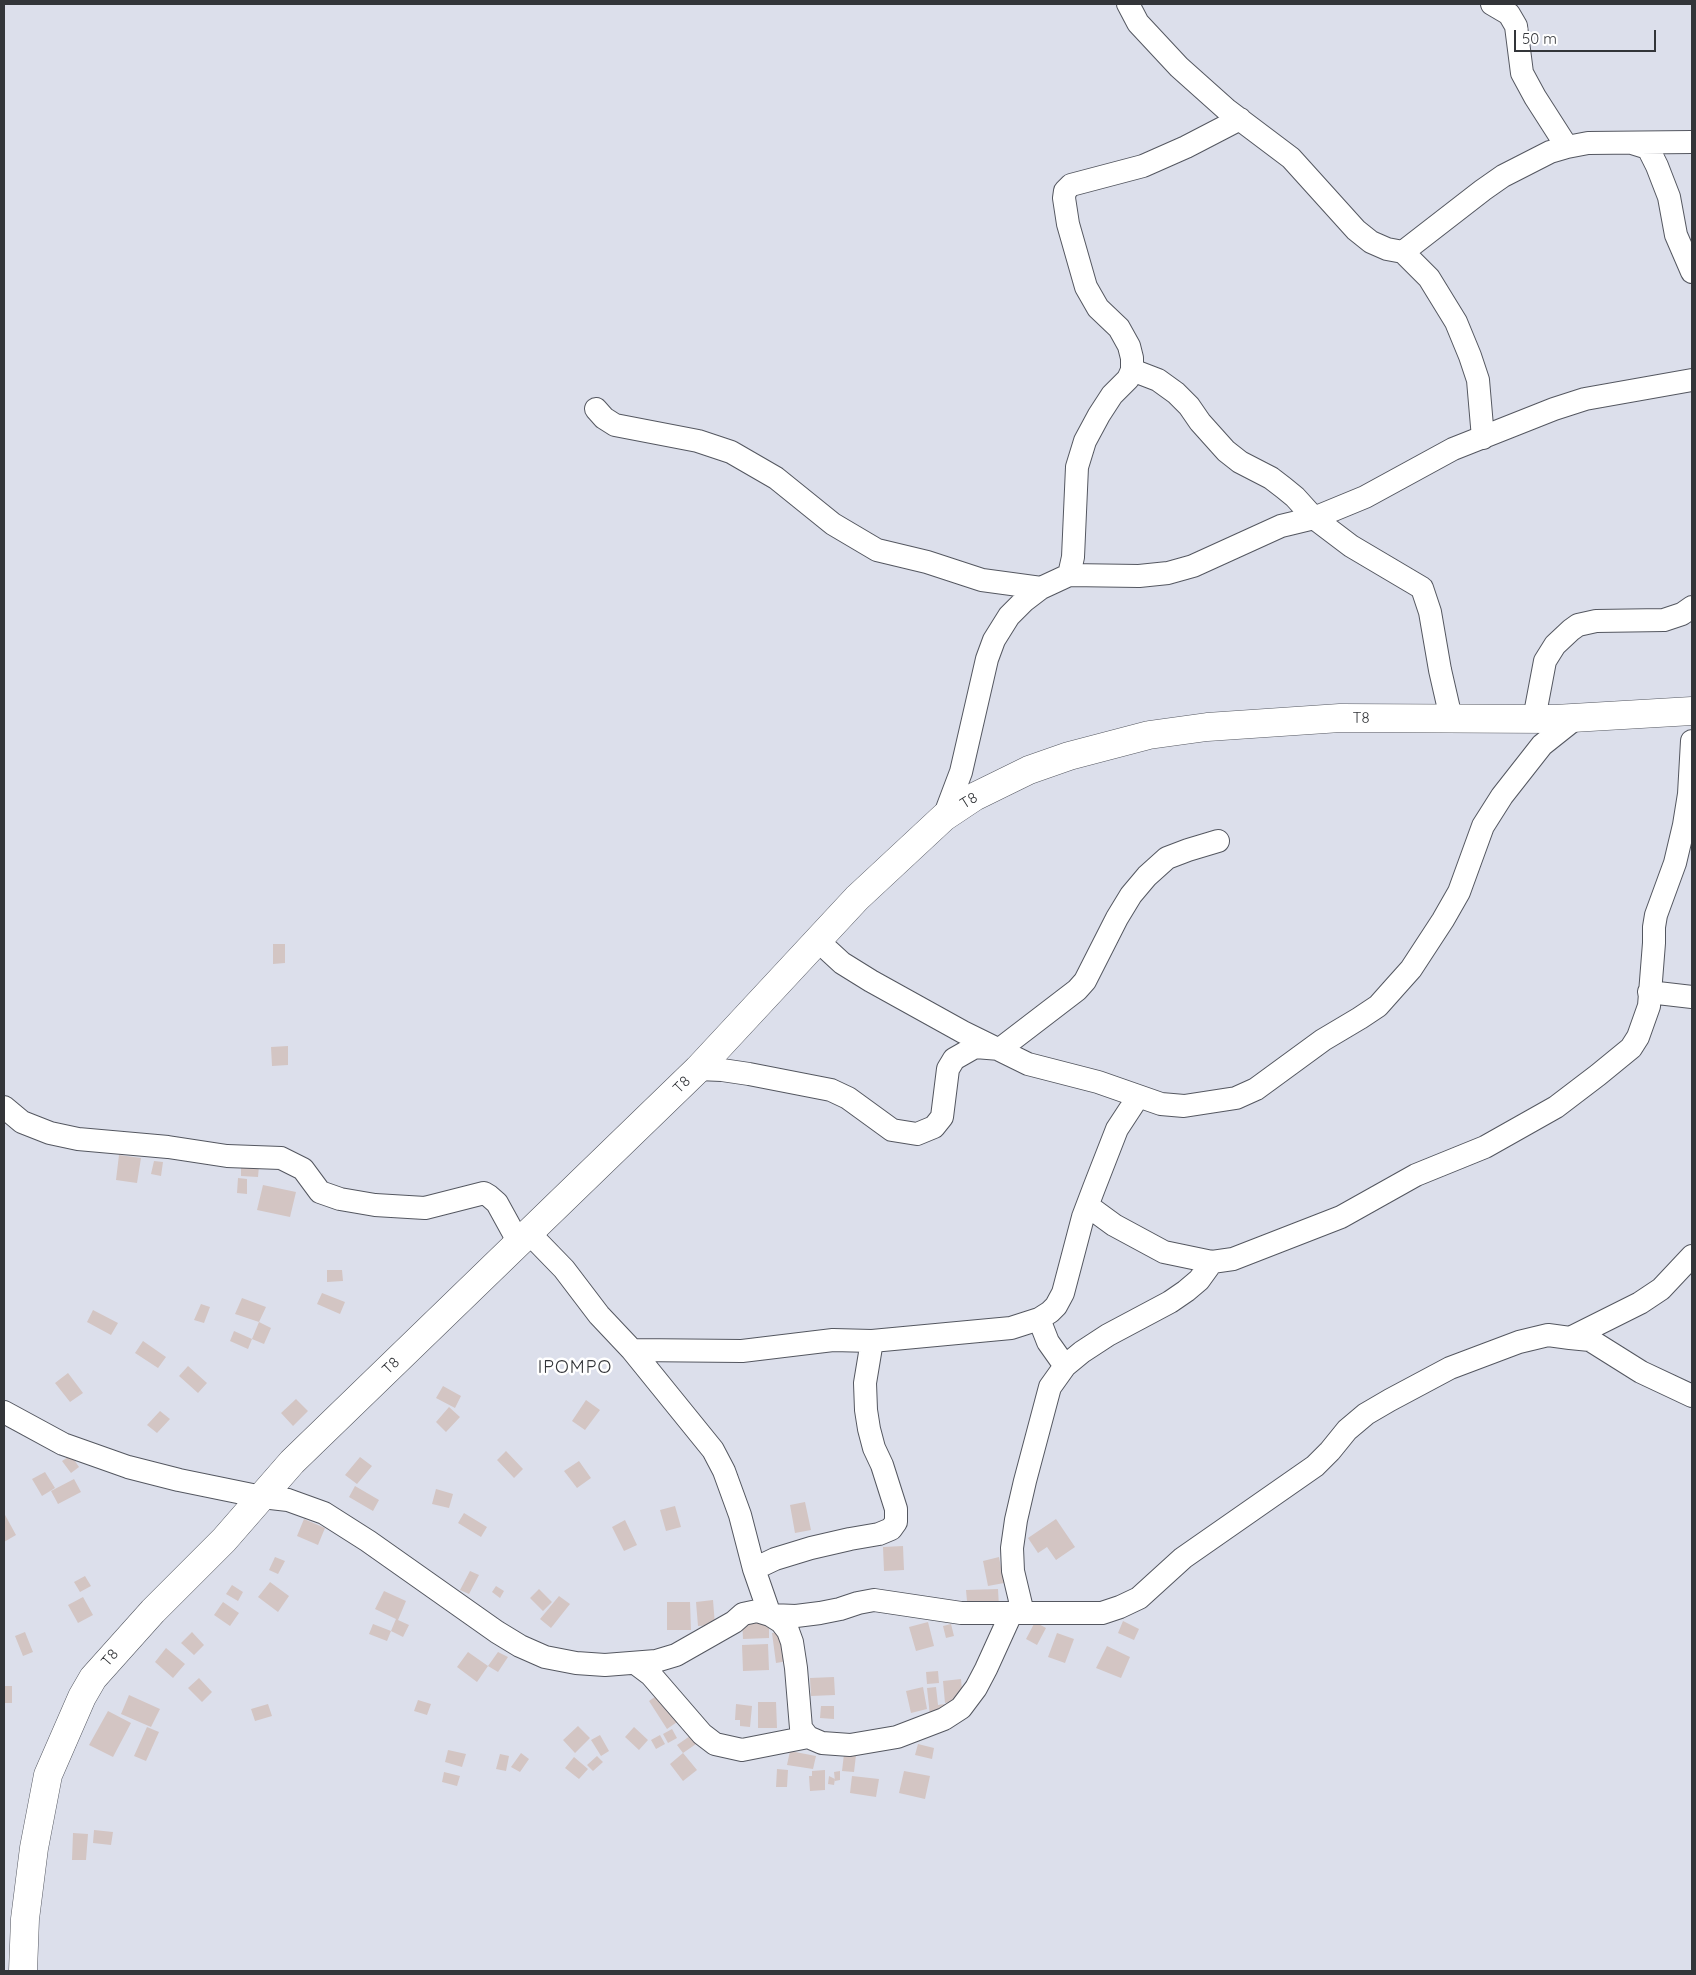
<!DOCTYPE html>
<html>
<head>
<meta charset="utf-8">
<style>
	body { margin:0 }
	#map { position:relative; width:1696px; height:1975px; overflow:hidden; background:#dcdfeb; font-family:Quicksand,sans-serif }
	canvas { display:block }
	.frame { position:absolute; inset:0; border:5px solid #333539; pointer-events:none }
	.scale { position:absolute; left:1514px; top:30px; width:142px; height:22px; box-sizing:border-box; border:2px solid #333539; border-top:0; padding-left:6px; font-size:15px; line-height:18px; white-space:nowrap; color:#333539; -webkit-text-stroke:4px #fff; paint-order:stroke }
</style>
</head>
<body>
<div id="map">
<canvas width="1696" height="1975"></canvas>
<div class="frame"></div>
<div class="scale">50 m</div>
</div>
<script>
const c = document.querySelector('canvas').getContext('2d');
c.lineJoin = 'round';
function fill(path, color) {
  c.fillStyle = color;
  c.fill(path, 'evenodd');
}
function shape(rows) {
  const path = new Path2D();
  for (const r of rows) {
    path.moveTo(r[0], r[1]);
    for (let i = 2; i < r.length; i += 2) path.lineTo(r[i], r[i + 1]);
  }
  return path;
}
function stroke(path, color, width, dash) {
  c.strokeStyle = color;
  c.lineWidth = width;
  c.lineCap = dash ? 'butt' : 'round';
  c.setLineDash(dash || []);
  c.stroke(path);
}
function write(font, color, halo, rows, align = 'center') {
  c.font = font + ' Quicksand,sans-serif';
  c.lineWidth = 5;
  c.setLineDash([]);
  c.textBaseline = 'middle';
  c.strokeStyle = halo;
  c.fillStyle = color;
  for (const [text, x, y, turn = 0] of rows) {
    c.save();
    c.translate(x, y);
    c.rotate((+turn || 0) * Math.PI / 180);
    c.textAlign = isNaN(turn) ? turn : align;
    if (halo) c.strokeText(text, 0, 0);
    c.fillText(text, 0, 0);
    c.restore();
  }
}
fill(shape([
	[273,944,285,944,285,963,273,964],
	[288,1046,288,1065,272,1066,271,1047],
	[119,1155,141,1158,137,1183,116,1180],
	[154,1161,163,1162,161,1176,151,1174],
	[241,1165,259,1166,258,1177,241,1176],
	[238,1178,247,1179,247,1194,237,1193],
	[263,1185,296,1192,290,1217,257,1210],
	[327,1270,342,1270,343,1281,327,1282],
	[322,1293,345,1302,340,1314,317,1304],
	[242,1298,266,1307,259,1322,235,1314],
	[201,1304,210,1307,204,1323,194,1320],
	[93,1310,118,1323,111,1335,87,1322],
	[259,1322,271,1328,264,1344,252,1339],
	[234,1331,252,1339,248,1349,230,1341],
	[143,1341,166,1357,158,1368,135,1353],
	[188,1366,207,1383,198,1393,179,1376],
	[68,1373,83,1393,70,1402,55,1383],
	[443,1386,461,1396,455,1408,436,1398],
	[296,1399,308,1411,293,1426,281,1413],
	[586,1400,600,1410,585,1430,572,1421],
	[449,1407,460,1417,446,1432,436,1422],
	[160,1411,170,1419,157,1433,147,1425],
	[506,1451,523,1469,514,1478,497,1460],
	[71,1455,79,1467,71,1473,62,1461],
	[360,1457,372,1466,357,1484,345,1475],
	[579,1461,591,1478,577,1488,564,1471],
	[45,1472,55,1488,42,1496,32,1479],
	[74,1479,81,1492,58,1504,51,1491],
	[355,1486,379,1500,373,1511,349,1497],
	[436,1489,453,1494,449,1508,432,1504],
	[805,1502,811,1530,795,1533,790,1505],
	[675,1506,681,1527,666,1531,660,1510],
	[4,1513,16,1535,4,1542],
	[464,1513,487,1527,481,1537,458,1523],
	[304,1519,325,1528,318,1545,297,1536],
	[1056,1519,1075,1547,1056,1560,1047,1547,1038,1553,1028,1538],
	[625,1520,637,1545,624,1551,612,1527],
	[903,1546,904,1570,884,1571,883,1547],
	[275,1557,285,1561,278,1574,269,1570],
	[999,1557,1004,1583,988,1586,983,1561],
	[470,1571,479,1575,469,1594,460,1590],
	[85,1576,91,1586,80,1592,74,1582],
	[270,1582,289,1596,278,1612,258,1597],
	[232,1585,243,1592,238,1601,226,1594],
	[496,1586,504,1591,500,1598,492,1592],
	[539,1589,552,1602,543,1611,530,1598],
	[998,1589,999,1607,977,1608,977,1601,967,1601,966,1590],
	[384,1591,406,1601,398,1620,409,1625,403,1637,391,1631,396,1619,375,1609],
	[559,1596,570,1604,551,1628,540,1619],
	[83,1597,93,1615,78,1623,68,1605],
	[713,1600,715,1625,698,1626,696,1602],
	[223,1602,239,1613,230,1626,214,1615],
	[667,1602,690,1602,691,1630,667,1630],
	[769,1618,769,1638,743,1639,742,1619],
	[1123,1621,1139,1629,1134,1640,1118,1633],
	[928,1622,934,1646,916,1651,909,1627],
	[1035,1622,1046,1628,1037,1645,1026,1639],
	[373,1624,391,1631,387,1641,369,1634],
	[951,1624,954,1636,946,1638,943,1626],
	[785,1631,788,1661,776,1663,772,1633],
	[25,1632,33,1652,23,1656,15,1636],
	[192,1632,204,1645,194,1655,181,1643],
	[1057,1633,1074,1639,1065,1663,1048,1657],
	[768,1644,769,1670,743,1671,742,1645],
	[1107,1646,1130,1657,1121,1678,1096,1668],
	[166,1648,185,1664,173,1678,155,1662],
	[468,1652,488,1666,477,1682,457,1667],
	[498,1652,508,1657,498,1672,488,1666],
	[938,1671,939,1683,927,1684,926,1672],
	[834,1677,835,1695,811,1696,810,1678],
	[199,1678,212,1692,202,1702,188,1688],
	[961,1679,963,1701,945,1703,943,1681],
	[4,1686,12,1686,12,1703,4,1703],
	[923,1687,927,1709,911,1713,906,1691],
	[936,1687,938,1705,945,1704,946,1714,930,1716,927,1688],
	[662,1692,680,1720,667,1729,649,1701],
	[129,1695,160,1709,151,1727,121,1714],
	[418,1700,431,1704,427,1715,414,1711],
	[758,1702,776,1702,777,1728,758,1728],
	[268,1704,272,1716,255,1721,251,1709],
	[736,1704,752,1706,750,1727,740,1726,740,1720,735,1720],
	[821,1706,834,1706,834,1719,820,1718],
	[108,1711,131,1723,113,1757,89,1745],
	[578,1726,590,1738,575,1753,563,1740],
	[147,1727,159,1732,146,1761,134,1756],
	[634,1727,648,1740,639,1750,625,1737],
	[672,1729,677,1738,668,1743,663,1734],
	[600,1735,609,1751,601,1756,591,1740],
	[660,1735,665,1744,656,1749,651,1740],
	[690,1736,696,1744,683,1753,677,1745],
	[918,1744,934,1748,932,1759,915,1755],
	[448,1750,466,1754,462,1767,445,1762],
	[790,1751,816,1756,813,1769,787,1765],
	[521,1753,529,1759,520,1772,511,1767],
	[683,1753,697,1770,683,1781,670,1764],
	[500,1754,509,1756,506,1771,496,1769],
	[844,1754,856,1755,854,1772,842,1771],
	[597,1756,603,1762,593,1771,587,1765],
	[574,1757,588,1769,579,1779,565,1768],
	[777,1769,788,1770,787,1787,776,1787],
	[825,1770,825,1790,810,1791,809,1776,812,1776,812,1771],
	[840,1771,840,1780,835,1781,834,1772],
	[904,1771,930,1776,925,1799,899,1793],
	[444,1772,460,1776,457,1786,442,1782],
	[829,1776,835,1779,834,1785,828,1784],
	[852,1776,879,1779,876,1797,850,1793],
	[94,1830,113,1832,111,1845,93,1843],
	[73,1833,88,1834,86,1860,72,1860]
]), '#d3c5c3');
const minor = shape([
	[1128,4,1138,23,1179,67,1226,109,1291,158,1356,230,1371,242,1387,249,1403,252,1483,190,1503,176,1550,152,1567,147,1588,143,1692,142],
	[1492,4,1509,14,1516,26,1522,73,1535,97,1567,147],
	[1632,143,1648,148,1657,166,1669,197,1676,235,1692,272],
	[1403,252,1429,278,1456,322,1470,356,1478,380,1483,438],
	[1132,370,1158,380,1176,393,1189,406,1200,422,1226,451,1240,462,1271,478,1284,488,1295,497,1314,518,1351,546,1422,588,1430,612,1440,670,1451,718],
	[596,409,604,418,615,425,698,441,731,452,776,478,833,524,877,550,927,562,982,580,1041,588],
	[1069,575,1073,557,1077,467,1085,441,1099,415,1112,395,1128,379,1132,370,1132,358,1129,346,1119,328,1098,308,1086,287,1068,224,1064,198,1065,191,1071,185,1143,166,1186,147,1240,119],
	[1534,719,1545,661,1555,645,1571,630,1578,625,1596,621,1664,620,1682,614,1692,607],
	[944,817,961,772,987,659,994,640,1009,616,1024,601,1041,588,1069,575,1139,576,1168,573,1193,566,1281,526,1314,518,1365,497,1453,449,1554,409,1585,399,1692,380],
	[817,940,842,963,871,981,963,1032,1028,1064,1098,1082,1161,1104,1184,1106,1236,1098,1256,1089,1323,1040,1360,1018,1378,1006,1394,988,1411,969,1443,920,1459,892,1483,826,1502,796,1542,745,1576,718],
	[1649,992,1692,997],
	[698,1069,722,1070,749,1074,831,1090,848,1098,892,1130,917,1134,934,1127,942,1117,948,1069,954,1059,975,1047,1000,1049,1077,990,1085,981,1117,918,1131,895,1147,876,1167,858,1188,850,1218,841],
	[4,1107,22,1122,50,1133,78,1139,168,1147,227,1156,281,1158,303,1169,320,1192,340,1199,375,1205,425,1208,484,1193,489,1196,497,1203,519,1243],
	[1088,1206,1114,1225,1164,1252,1212,1262,1233,1259,1341,1217,1416,1175,1485,1147,1556,1107,1598,1075,1631,1048,1638,1037,1649,1006,1654,943,1654,927,1656,915,1675,863,1684,825,1689,794,1692,741],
	[529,1233,564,1269,599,1315,632,1350,713,1450,724,1471,740,1515,754,1569,770,1615],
	[1039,1319,1048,1342,1065,1366],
	[1570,1338,1590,1340,1641,1372,1692,1396],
	[632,1350,742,1351,833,1340,872,1341,1011,1328,1039,1319,1050,1312,1056,1306,1063,1293,1083,1217,1094,1188,1117,1129,1138,1097],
	[4,1412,63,1444,128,1467,179,1480,262,1497,288,1500,324,1513,368,1541,497,1632,520,1646,545,1657,576,1663,605,1665,656,1661,676,1655,734,1622,743,1614,757,1611,770,1615,781,1622,788,1631,792,1642,796,1668,801,1728,808,1737,822,1743,850,1745,897,1737,944,1719,961,1708,976,1688,986,1669,1011,1614],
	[754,1569,775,1559,811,1548,850,1539,879,1534,891,1529,896,1522,896,1509,882,1465,874,1448,869,1429,866,1410,865,1383,872,1341],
	[1023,1613,1013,1571,1012,1548,1016,1520,1025,1481,1050,1387,1065,1366,1082,1352,1108,1335,1170,1302,1186,1291,1199,1280,1212,1262],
	[770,1615,796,1616,820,1613,840,1609,858,1603,874,1600,961,1613,1102,1613,1120,1607,1139,1598,1183,1558,1315,1466,1330,1451,1347,1430,1366,1414,1390,1400,1450,1368,1519,1342,1548,1335,1570,1338,1640,1303,1661,1289,1692,1256],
	[635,1663,651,1675,702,1734,715,1744,742,1750,808,1737]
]);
const tertiary = shape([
	[23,1971,25,1919,34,1848,48,1775,82,1697,93,1678,153,1611,224,1540,292,1462,698,1069,857,898,944,817,974,797,1029,770,1069,756,1149,735,1207,727,1340,718,1555,719,1692,711]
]);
stroke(minor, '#545760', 24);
stroke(tertiary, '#545760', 29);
stroke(minor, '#fff', 22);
stroke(tertiary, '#fff', 28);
write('15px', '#333539', '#fff', [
	["T8",1361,718],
	["T8",969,801,-32],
	["T8",682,1085,-45],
	["T8",391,1366,-44],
	["T8",110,1658,-49]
]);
c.letterSpacing = '1px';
write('18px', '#333539', '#fff', [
	["IPOMPO",575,1368]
]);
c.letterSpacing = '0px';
</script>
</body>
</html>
